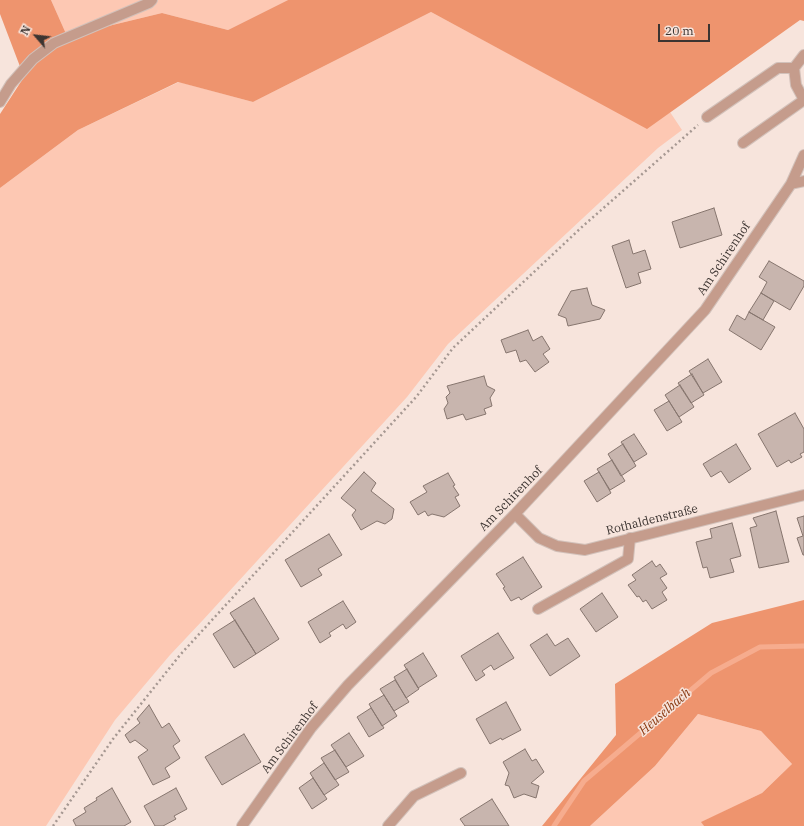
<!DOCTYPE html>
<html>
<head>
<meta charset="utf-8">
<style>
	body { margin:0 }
	#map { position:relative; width:804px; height:826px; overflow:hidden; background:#f7e4dc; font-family:"IBM Plex Serif",serif }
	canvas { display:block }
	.north { position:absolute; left:16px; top:16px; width:40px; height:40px; -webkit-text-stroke:3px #f7e4dc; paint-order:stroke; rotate:298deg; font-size:11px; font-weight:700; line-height:16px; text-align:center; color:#3c3431 }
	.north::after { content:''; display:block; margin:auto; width:14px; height:18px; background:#3c3431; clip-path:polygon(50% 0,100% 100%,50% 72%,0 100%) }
	.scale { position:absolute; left:658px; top:24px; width:52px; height:18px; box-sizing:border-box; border:2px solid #3c3431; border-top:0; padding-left:5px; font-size:12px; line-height:14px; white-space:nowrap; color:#3c3431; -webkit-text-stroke:3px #f7e4dc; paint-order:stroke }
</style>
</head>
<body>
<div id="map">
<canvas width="804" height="826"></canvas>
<div class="north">N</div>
<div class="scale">20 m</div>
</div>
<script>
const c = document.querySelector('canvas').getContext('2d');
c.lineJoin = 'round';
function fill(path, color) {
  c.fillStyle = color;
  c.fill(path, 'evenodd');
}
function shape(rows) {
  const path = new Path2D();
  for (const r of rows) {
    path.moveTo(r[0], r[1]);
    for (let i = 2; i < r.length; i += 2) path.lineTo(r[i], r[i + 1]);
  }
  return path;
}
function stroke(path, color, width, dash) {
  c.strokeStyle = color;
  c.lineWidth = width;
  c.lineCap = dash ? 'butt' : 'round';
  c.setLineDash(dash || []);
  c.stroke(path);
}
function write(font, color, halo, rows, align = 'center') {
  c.font = font + ' "IBM Plex Serif",serif';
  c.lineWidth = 3;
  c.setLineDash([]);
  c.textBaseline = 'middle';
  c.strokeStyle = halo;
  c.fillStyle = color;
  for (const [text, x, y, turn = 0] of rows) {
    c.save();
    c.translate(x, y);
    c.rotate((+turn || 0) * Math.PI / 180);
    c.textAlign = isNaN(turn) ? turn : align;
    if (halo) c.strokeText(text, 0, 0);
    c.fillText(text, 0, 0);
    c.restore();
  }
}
fill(shape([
	[51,0,288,0,228,30,162,13,67,36],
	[431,12,647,128,670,112,682,130,658,148,448,344,407,397,203,620,170,655,115,720,46,826,0,826,0,188,78,130,179,82,253,102],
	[698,714,761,731,792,764,762,793,702,822,704,826,590,826,655,766]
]), '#fdc8b3');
fill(shape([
	[0,0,51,0,67,36,162,13,228,30,288,0,804,0,804,21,800,20,647,129,431,12,253,102,178,82,78,130,0,188,0,114,24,77,0,14],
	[804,600,804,826,704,826,701,822,762,793,792,764,761,731,698,714,655,766,590,826,542,826,616,735,615,684,712,623]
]), '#ee946e');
stroke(shape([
	[554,826,584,781,711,673,760,647,804,646]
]), '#f6ac8e', 5);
const building = shape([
	[714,208,722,235,680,248,672,222,714,208],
	[629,240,633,254,645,250,651,269,638,273,641,283,626,288,612,246,629,240],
	[769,261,804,281,804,286,790,310,761,293,767,282,759,277,769,261],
	[587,288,592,305,605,310,600,319,568,326,566,318,558,315,571,291,587,288],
	[761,293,774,301,763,320,749,312,761,293],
	[749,312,775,327,761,350,729,330,737,315,745,320,749,312],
	[528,330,533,341,542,336,550,349,543,354,549,362,535,372,526,360,520,362,516,350,506,353,501,340,528,330],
	[708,359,722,382,703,393,689,371,708,359],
	[692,374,704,395,691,403,678,383,692,374],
	[484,376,487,386,495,390,490,398,492,406,484,409,486,414,466,420,463,414,447,419,444,409,448,403,446,397,450,393,447,386,484,376],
	[680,385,694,407,679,417,665,395,680,385],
	[669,401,682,422,667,431,654,410,669,401],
	[795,413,804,429,804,452,800,454,802,457,791,463,789,460,777,467,758,434,795,413],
	[634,434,647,454,634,462,621,442,634,434],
	[623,444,636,466,621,476,608,454,623,444],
	[736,444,751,469,729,483,721,471,711,477,703,464,736,444],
	[612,460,625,481,610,490,597,469,612,460],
	[364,472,376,483,371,491,394,509,392,519,385,524,377,521,361,530,352,515,356,510,341,498,364,472],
	[599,472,611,493,597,502,584,481,599,472],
	[448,473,455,485,453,486,459,495,455,497,460,506,444,517,432,514,428,516,425,511,418,515,410,502,427,492,423,486,448,473],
	[776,511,789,562,759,568,750,528,757,526,753,518,776,511],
	[804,516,804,555,803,555,797,538,803,536,797,518,804,516],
	[732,523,741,556,730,559,734,572,710,578,707,567,703,568,696,542,712,538,710,529,732,523],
	[329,534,342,555,318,569,322,575,301,587,285,560,329,534],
	[523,557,542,587,521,600,519,597,511,601,503,588,505,587,496,574,523,557],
	[652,561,656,567,660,564,667,574,660,578,667,588,662,592,667,600,652,609,646,600,643,602,639,596,637,597,628,585,636,580,632,575,652,561],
	[602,593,618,617,596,632,580,609,602,593],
	[254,598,279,639,256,654,230,613,254,598],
	[343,601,356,622,346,629,343,624,329,633,331,636,320,643,308,622,343,601],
	[235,620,256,654,234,668,213,634,235,620],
	[498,633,514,658,494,670,491,665,482,671,485,675,476,681,461,656,498,633],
	[547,634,555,646,568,638,580,656,550,676,530,645,547,634],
	[423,653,437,676,418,688,404,665,423,653],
	[407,669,419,689,406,698,394,677,407,669],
	[395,680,409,702,394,711,380,689,395,680],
	[384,695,397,716,382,726,369,704,384,695],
	[506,702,521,730,502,740,501,738,490,744,476,719,506,702],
	[149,705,162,728,169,723,180,741,173,746,180,758,165,768,170,777,153,785,138,757,148,750,135,740,130,743,125,735,140,723,137,719,149,705],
	[371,708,384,728,369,737,357,717,371,708],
	[349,733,364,756,346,767,331,745,349,733],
	[244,734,261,762,222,785,205,757,244,734],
	[525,749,532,761,536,759,544,772,531,783,539,786,536,798,524,794,514,798,509,786,505,785,509,773,503,762,525,749],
	[335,750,349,772,335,780,321,758,335,750],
	[324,763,339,785,324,795,310,773,324,763],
	[313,778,327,799,312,809,299,788,313,778],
	[112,788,131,822,124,826,76,826,73,820,86,812,84,808,97,800,96,798,112,788],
	[176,788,187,809,174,816,176,819,163,826,155,826,144,806,176,788],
	[492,799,509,826,465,826,460,819,492,799]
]);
fill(building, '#c8b5ae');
stroke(building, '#86756e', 1);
const minor = shape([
	[804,55,794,68,796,85,804,100],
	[0,102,11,84,33,59,54,43,149,3,152,0],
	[707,117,778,68,794,68],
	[743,143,804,100],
	[791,184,804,181],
	[515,514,539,538,557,546,585,550,804,495],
	[538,609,628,559,630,538],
	[242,826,311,728,348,685,515,514,705,310,791,184,804,155],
	[388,826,414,796,461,773]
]);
stroke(minor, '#d2c1ba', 12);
stroke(shape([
	[53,826,113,739,180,655,311,512,417,396,453,348,583,226,698,125]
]), '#a69892', 2.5, [2, 3]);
stroke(minor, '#c59c8c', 10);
write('12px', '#3c3431', '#f7e4dc', [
	["Am Schirenhof",724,259,-56],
	["Am Schirenhof",511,499,-46],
	["Rothaldenstraße",652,520,-14],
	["Am Schirenhof",290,738,-53]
]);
write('italic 13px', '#8a3a12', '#f7e4dc', [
	["Heuselbach",665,712,-41]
]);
</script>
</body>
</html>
